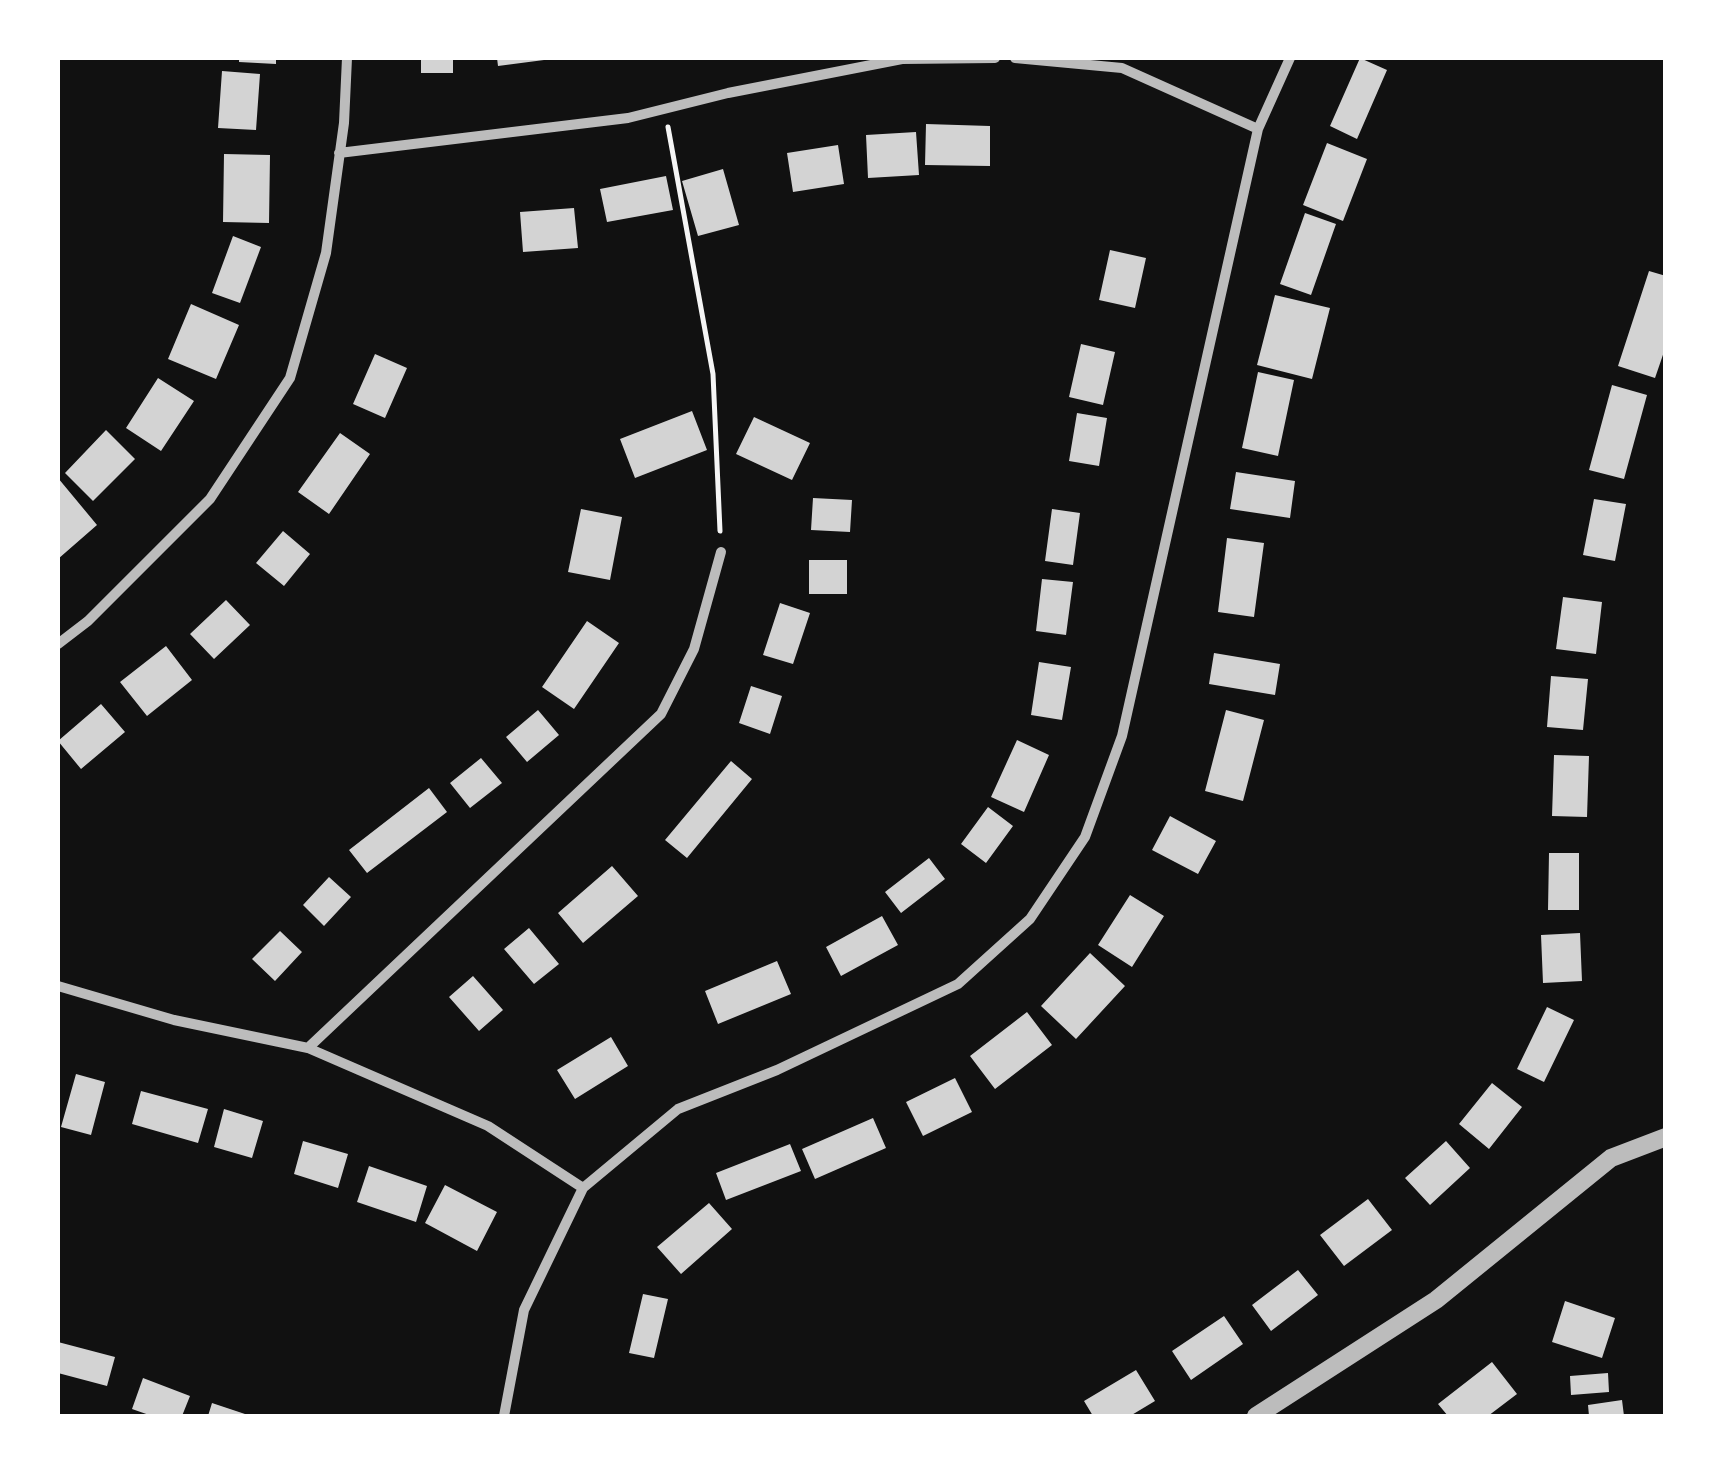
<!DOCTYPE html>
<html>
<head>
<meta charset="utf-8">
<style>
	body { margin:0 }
	#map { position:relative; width:1723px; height:1474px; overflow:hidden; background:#111; font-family:Ubuntu,sans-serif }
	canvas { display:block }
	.frame { position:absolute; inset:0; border:60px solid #fff; pointer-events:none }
</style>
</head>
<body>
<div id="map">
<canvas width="1723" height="1474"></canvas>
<div class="frame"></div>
</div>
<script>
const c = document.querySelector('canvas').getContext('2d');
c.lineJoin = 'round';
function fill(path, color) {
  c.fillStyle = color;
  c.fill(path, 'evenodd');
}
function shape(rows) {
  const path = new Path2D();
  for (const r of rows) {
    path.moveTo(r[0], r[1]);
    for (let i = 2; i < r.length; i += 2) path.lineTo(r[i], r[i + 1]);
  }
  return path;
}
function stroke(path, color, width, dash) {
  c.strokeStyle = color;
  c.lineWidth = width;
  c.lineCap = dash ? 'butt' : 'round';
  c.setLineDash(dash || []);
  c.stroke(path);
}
fill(shape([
	[239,58,276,58,276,64,239,62],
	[421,58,453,58,453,73,421,73],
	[497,58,544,58,544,60,498,66],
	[1360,58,1387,70,1357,139,1330,126],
	[222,71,260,74,256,130,218,128],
	[926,124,990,126,990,166,925,165],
	[916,132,919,175,868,178,866,135],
	[1327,143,1367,159,1343,221,1303,205],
	[838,145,844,184,793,192,787,153],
	[224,154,270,155,269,223,223,222],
	[723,169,739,225,698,236,682,181],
	[666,176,673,210,607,222,600,189],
	[574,208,578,248,523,252,520,212],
	[1305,213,1336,224,1311,295,1280,284],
	[233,236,261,247,240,303,212,293],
	[1110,250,1146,258,1135,308,1099,300],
	[1649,271,1666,276,1666,346,1655,378,1618,366],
	[1275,295,1330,308,1312,379,1257,365],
	[191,304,239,325,216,379,168,359],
	[1081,344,1115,352,1103,405,1069,397],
	[375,354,407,368,385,418,353,404],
	[1258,372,1294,380,1278,456,1242,448],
	[158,378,194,401,161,451,126,428],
	[1612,385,1647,395,1624,479,1589,470],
	[692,411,707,450,635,478,620,439],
	[1077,413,1107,418,1099,466,1069,461],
	[754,417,810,443,792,480,736,454],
	[106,430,135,459,93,501,65,473],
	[340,433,370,454,329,514,298,492],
	[1236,472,1295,481,1290,518,1230,509],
	[58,478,97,525,58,559],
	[813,498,852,500,850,532,811,530],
	[1594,499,1626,504,1615,561,1583,555],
	[581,509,622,517,610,580,568,572],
	[1052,509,1080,513,1073,565,1045,561],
	[283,531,310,554,284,586,256,563],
	[1227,538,1264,543,1254,617,1218,612],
	[809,560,847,560,847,594,809,594],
	[1042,579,1073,582,1066,635,1036,631],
	[1563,597,1602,602,1596,654,1556,649],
	[226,600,250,625,214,659,190,634],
	[780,603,810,613,793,664,763,655],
	[587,621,619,643,574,709,542,687],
	[166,646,192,680,147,716,120,682],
	[1214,653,1280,664,1275,695,1209,684],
	[1039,662,1071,667,1062,720,1031,715],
	[1551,676,1588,679,1583,730,1547,727],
	[751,686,782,696,770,734,739,723],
	[101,704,125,732,81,769,58,741],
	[538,710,559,735,527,762,506,737],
	[1226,710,1264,720,1243,801,1205,791],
	[1017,740,1049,755,1024,812,991,797],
	[1554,755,1589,756,1587,817,1552,816],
	[481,758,502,783,470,808,450,783],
	[731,761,752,779,687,858,665,840],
	[429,788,447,812,367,873,349,850],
	[988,807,1013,826,986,863,961,844],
	[1170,816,1216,841,1198,874,1152,850],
	[1549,853,1579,853,1579,910,1548,910],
	[929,858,945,879,901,913,885,892],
	[612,866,638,896,583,943,558,913],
	[329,877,351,897,324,926,303,905],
	[1130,895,1164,916,1132,967,1098,945],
	[882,916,898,945,841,976,826,947],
	[529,928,559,964,534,984,504,949],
	[280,931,302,952,275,981,252,959],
	[1580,933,1582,981,1543,983,1541,935],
	[1090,953,1125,986,1076,1039,1041,1006],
	[777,961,791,994,718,1024,705,991],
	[473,976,503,1010,479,1031,449,997],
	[1547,1007,1574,1020,1544,1082,1517,1069],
	[1027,1012,1052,1045,995,1089,970,1056],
	[611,1037,628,1066,575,1099,557,1070],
	[76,1074,105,1082,91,1135,61,1127],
	[955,1078,972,1112,923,1136,906,1102],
	[1492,1083,1522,1107,1489,1149,1459,1124],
	[141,1091,208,1109,198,1143,132,1124],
	[224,1109,263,1121,252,1158,214,1147],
	[873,1118,886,1148,815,1179,802,1149],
	[303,1141,348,1154,338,1188,294,1174],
	[1446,1141,1470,1168,1430,1205,1405,1178],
	[790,1144,801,1171,726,1200,716,1173],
	[369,1166,427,1186,416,1222,357,1202],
	[445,1185,497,1212,477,1251,425,1223],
	[1368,1199,1392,1230,1344,1266,1320,1235],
	[709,1203,732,1229,681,1274,657,1247],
	[1298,1270,1318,1295,1271,1331,1252,1305],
	[643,1294,668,1299,654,1358,629,1353],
	[1565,1301,1615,1318,1602,1358,1552,1342],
	[1224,1316,1243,1344,1191,1380,1172,1351],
	[58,1342,115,1357,107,1386,58,1373],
	[1492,1362,1517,1394,1488,1416,1448,1416,1438,1404],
	[1136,1370,1155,1401,1130,1416,1093,1416,1084,1401],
	[1608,1373,1609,1392,1571,1395,1570,1376],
	[143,1378,190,1396,182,1416,152,1416,132,1409],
	[1622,1400,1624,1416,1589,1416,1588,1405],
	[212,1403,251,1416,208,1416]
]), '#d3d3d3');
stroke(shape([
	[668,127,713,374,720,531]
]), '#f5f5f5', 5);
stroke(shape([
	[1015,58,1122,68,1258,129],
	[339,153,628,118,728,93,902,59,995,58],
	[58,644,88,621,210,499,290,378,326,253,344,123,347,58],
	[58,986,174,1020,308,1048,488,1126,583,1188],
	[308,1048,661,714,694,649,721,552],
	[504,1416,524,1310,583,1188,678,1109,777,1070,958,984,1030,919,1085,837,1122,736,1258,129,1290,58]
]), '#bcbcbc', 10);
stroke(shape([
	[1256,1416,1436,1300,1611,1158,1666,1137]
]), '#bcbcbc', 18);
</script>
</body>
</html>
